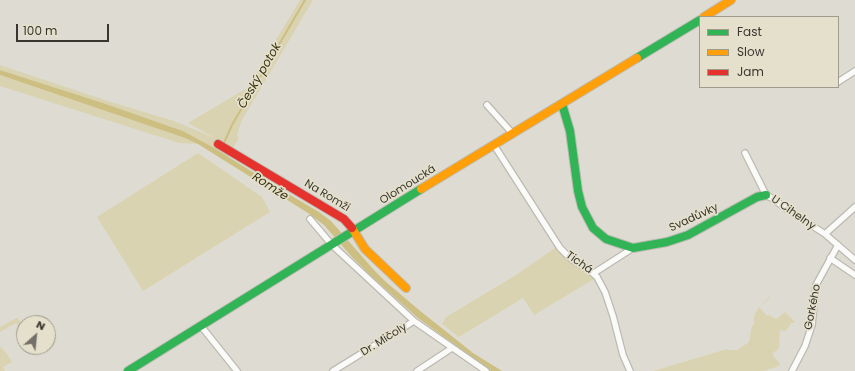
<!DOCTYPE html>
<html>
<head>
<meta charset="utf-8">
<style>
	body { margin:0 }
	#map { position:relative; width:855px; height:371px; overflow:hidden; background:#dedcd2; font-family:Poppins,sans-serif }
	canvas { display:block }
	.legend { position:absolute; left:699px; top:16px; width:140px; height:72px; box-sizing:border-box; background:#e4e0cc; border:1px solid #9f9c8d; margin:0; padding:5px 7px; list-style:none; font-size:12px; color:#38362f }
	.legend li { display:flex; align-items:center; gap:8px; height:20px }
	.legend b { width:20px; border:1px solid #9f9c8d }
	.north { position:absolute; left:16px; top:315px; width:40px; height:40px; box-sizing:border-box; background:#e4e0cc; border:1px solid #9f9c8d; border-radius:50%; rotate:27deg; font-size:11px; font-weight:700; line-height:16px; text-align:center; color:#38362f }
	.north::after { content:''; display:block; margin:auto; width:14px; height:18px; background:#727068; clip-path:polygon(50% 0,100% 100%,50% 72%,0 100%) }
	.scale { position:absolute; left:16px; top:24px; width:93px; height:18px; box-sizing:border-box; border:2px solid #38362f; border-top:0; padding-left:5px; font-size:12px; line-height:14px; white-space:nowrap; color:#38362f; -webkit-text-stroke:3px #e4e0cc; paint-order:stroke }
</style>
</head>
<body>
<div id="map">
<canvas width="855" height="371"></canvas>
<ul class="legend">
<li><b style="height:5px;background:#30b455"></b>Fast</li>
<li><b style="height:5px;background:#ff9f0a"></b>Slow</li>
<li><b style="height:5px;background:#e5322d"></b>Jam</li>
</ul>
<div class="north">N</div>
<div class="scale">100 m</div>
</div>
<script>
const c = document.querySelector('canvas').getContext('2d');
c.lineJoin = 'round';
function fill(path, color) {
  c.fillStyle = color;
  c.fill(path, 'evenodd');
}
function shape(rows) {
  const path = new Path2D();
  for (const r of rows) {
    path.moveTo(r[0], r[1]);
    for (let i = 2; i < r.length; i += 2) path.lineTo(r[i], r[i + 1]);
  }
  return path;
}
function stroke(path, color, width, dash) {
  c.strokeStyle = color;
  c.lineWidth = width;
  c.lineCap = dash ? 'butt' : 'round';
  c.setLineDash(dash || []);
  c.stroke(path);
}
function write(font, color, halo, rows, align = 'center') {
  c.font = font + ' Poppins,sans-serif';
  c.lineWidth = 3.5;
  c.setLineDash([]);
  c.textBaseline = 'middle';
  c.strokeStyle = halo;
  c.fillStyle = color;
  for (const [text, x, y, turn = 0] of rows) {
    c.save();
    c.translate(x, y);
    c.rotate((+turn || 0) * Math.PI / 180);
    c.textAlign = isNaN(turn) ? turn : align;
    if (halo) c.strokeText(text, 0, 0);
    c.fillText(text, 0, 0);
    c.restore();
  }
}
fill(shape([
	[300,0,313,0,242,120,237,135,239,138,228,157,183,131,103,103,0,70,0,65,111,102,174,121,215,138,188,123,247,88],
	[0,75,185,138,198,144,179,143,0,86],
	[198,153,262,197,270,212,143,291,97,217],
	[556,247,564,257,594,279,534,315,523,298,459,337,442,324,446,317,516,275],
	[770,296,770,298,759,307,767,316,769,315,776,319,785,312,795,322,794,323,791,323,786,331,780,330,779,348,772,354,780,364,779,366,764,371,653,371,727,349,728,350,737,350,749,342,752,325,754,325,754,316,758,308],
	[16,318,18,318,24,329,24,336,16,323,0,332,0,327],
	[0,346,4,351,5,351,12,362,3,367,5,371,0,371]
]), '#dad3b1');
fill(shape([
	[0,70,103,103,183,131,214,148,280,189,319,212,331,221,373,269,386,282,419,310,473,353,502,371,491,371,418,318,372,277,352,257,324,225,308,213,198,144,185,138,0,75]
]), '#ccbf81');
stroke(shape([
	[223,145,232,125,305,0]
]), '#ccbf81', 2);
const street = shape([
	[838,82,855,71],
	[487,105,513,134],
	[494,145,560,248,570,258,589,270,597,277,605,292,613,316,623,355,630,371],
	[745,153,766,195,773,199,788,210,825,234,855,260],
	[310,219,332,245,414,321,486,371],
	[825,234,855,207],
	[830,258,855,275],
	[594,273,633,248],
	[201,326,237,371],
	[333,371,414,321],
	[417,371,452,348],
	[792,371,805,346,812,325,816,285,838,245]
]);
const fast = shape([
	[637,58,700,20],
	[562,104,570,131,578,191,582,207,593,228,606,239,633,248,667,242,688,235,757,197,766,195],
	[128,371,421,189]
]);
const slow = shape([
	[704,17,731,0],
	[421,189,637,58],
	[352,228,365,249,406,288]
]);
const jam = shape([
	[218,144,344,219,352,228]
]);
stroke(street, '#bcbab2', 8);
stroke(fast, '#bcbab2', 10);
stroke(slow, '#bcbab2', 10);
stroke(jam, '#bcbab2', 10);
stroke(street, '#fafaf8', 5.5);
stroke(fast, '#30b455', 8);
stroke(slow, '#ff9f0a', 8);
stroke(jam, '#e5322d', 8);
write('11px', '#38362f', '#e4e0cc', [
	["Olomoucká",408,185,-32],
	["Na Romži",327,196,31],
	["U Cihelny",793,213,35],
	["Svadůvky",694,218,-25],
	["Tichá",579,263,36],
	["Gorkého",813,307,-79],
	["Dr. Mičoly",384,340,-32]
]);
write('italic 12px', '#3b330e', '#e4e0cc', [
	["Český potok",260,76,-60],
	["Romže",270,187,33]
]);
</script>
</body>
</html>
